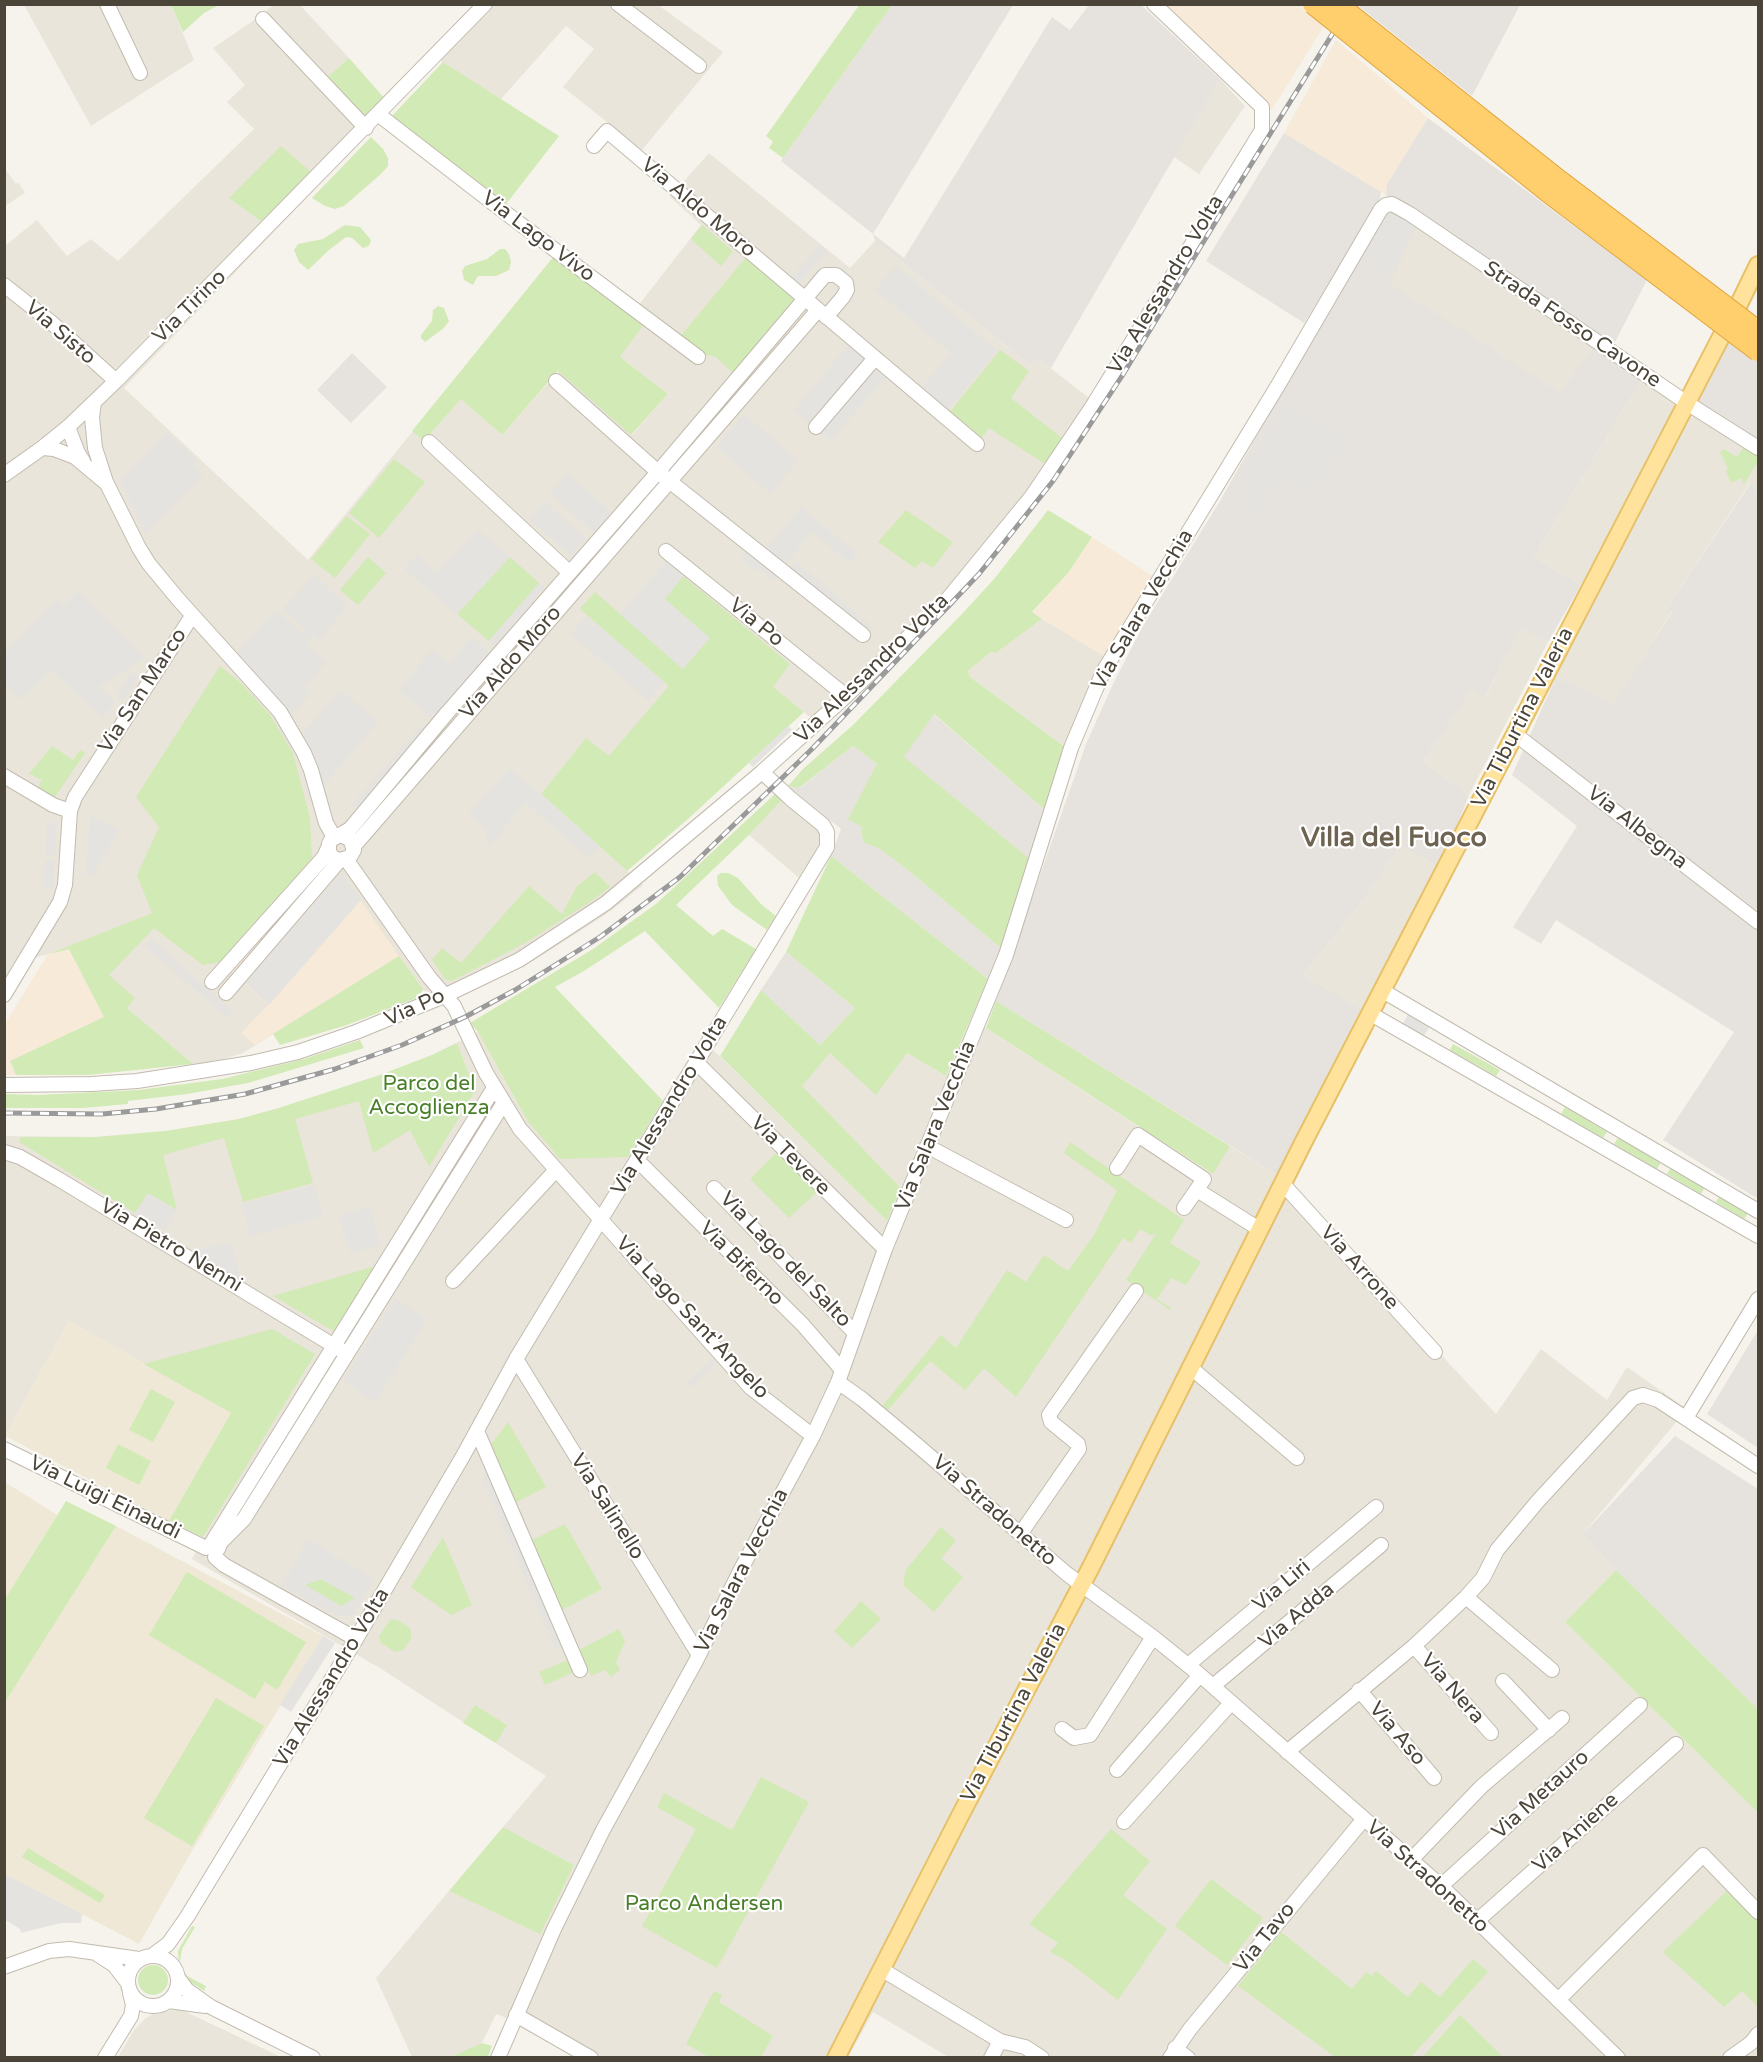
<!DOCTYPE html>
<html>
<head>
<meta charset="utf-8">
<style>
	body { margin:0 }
	#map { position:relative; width:1763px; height:2062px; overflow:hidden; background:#f6f3ec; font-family:"Varela Round",sans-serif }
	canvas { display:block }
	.frame { position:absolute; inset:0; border:6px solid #4b4439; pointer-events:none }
</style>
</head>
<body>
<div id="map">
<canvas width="1763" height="2062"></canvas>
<div class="frame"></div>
</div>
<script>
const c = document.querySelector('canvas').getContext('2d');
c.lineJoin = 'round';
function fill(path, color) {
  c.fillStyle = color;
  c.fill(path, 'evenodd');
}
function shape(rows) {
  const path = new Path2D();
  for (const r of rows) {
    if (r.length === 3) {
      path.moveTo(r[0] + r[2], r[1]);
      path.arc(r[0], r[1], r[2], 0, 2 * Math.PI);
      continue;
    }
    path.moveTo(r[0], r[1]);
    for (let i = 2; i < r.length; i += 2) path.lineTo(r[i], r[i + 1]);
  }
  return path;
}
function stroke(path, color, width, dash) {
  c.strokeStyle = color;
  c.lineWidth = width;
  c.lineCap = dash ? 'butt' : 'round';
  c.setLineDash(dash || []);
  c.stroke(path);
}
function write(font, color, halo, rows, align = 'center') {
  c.font = font + ' "Varela Round",sans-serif';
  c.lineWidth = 4.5;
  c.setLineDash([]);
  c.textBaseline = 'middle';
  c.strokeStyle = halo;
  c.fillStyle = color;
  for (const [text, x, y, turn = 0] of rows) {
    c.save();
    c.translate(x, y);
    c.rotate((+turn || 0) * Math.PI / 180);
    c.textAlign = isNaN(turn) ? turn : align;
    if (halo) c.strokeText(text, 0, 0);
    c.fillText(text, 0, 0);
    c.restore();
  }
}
fill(shape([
	[479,4,658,5,723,52,642,150,563,87,594,49,566,26,501,99,442,62,432,53],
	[24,5,171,5,194,60,91,126],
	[274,5,300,5,349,58,325,79,374,128,124,388,308,560,413,431,424,441,461,399,502,435,559,371,632,435,668,394,620,357,643,324,631,315,701,225,670,197,709,153,850,268,875,241,1030,365,1039,359,1098,405,953,597,823,727,759,677,668,803,586,739,541,794,643,885,608,913,535,960,436,1008,399,956,243,1053,220,1060,193,1064,127,1008,104,1017,69,949,33,958,5,1005,4,244,6,245,37,220,67,256,91,239,118,261,254,129,227,102,245,85,213,48,247,25],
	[1220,79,1245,106,1199,174,1174,157],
	[5,170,6,170,16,184,18,182,25,193,5,206],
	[1417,226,1593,347,1560,394,1389,284],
	[1641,380,1677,403,1581,585,1534,557],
	[1694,401,1758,445,1758,490,1749,484,1668,607,1672,611,1613,706,1556,677],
	[1042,619,1108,658,1065,747,970,677,968,671,991,652,996,653],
	[1521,627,1548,642,1469,795,1423,762,1471,688,1485,697],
	[782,800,819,831,820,837,818,847,799,878,749,835],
	[1400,845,1440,868,1365,1011,1303,975,1362,902],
	[972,1019,1212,1174,1230,1146,1286,1180,1283,1184,1496,1414,1541,1349,1607,1400,1627,1367,1687,1409,1583,1534,1616,1570,1565,1622,1758,1813,1758,2057,950,2058,873,2012,848,2057,581,2057,526,2025,496,2014,482,2043,450,2057,412,2057,376,1978,449,1891,539,1933,574,1865,503,1827,546,1776,383,1670,192,1559,203,1537,169,1521,231,1413,69,1321,5,1436,4,1136,96,1137,166,1131,239,1119,279,1108,380,1075,432,1055,478,1032,527,1120,628,1157,701,1038,887,1221,901,1188,801,1086,830,1053,907,1053,946,1076],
	[170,2009,182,2010,281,2057,118,2057,134,2030,146,2018,158,2011]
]), '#eae5da');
fill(shape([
	[1160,5,1298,5,1324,26,1271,111],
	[1336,40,1428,118,1387,184,1386,195,1284,133],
	[1092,537,1156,578,1108,658,1032,613,1068,573],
	[312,858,341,872,399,956,255,1045,241,1033,268,1005,221,962],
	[69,948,104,1017,10,1062,16,1075,5,1075,4,1026,48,954]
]), '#f7ead8');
fill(shape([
	[892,5,1013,5,873,234,904,258,1052,17,1070,30,1089,5,1141,5,1220,79,1051,368,1039,359,1030,365,875,241,873,234,781,161],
	[1361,5,1361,4,1520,5,1472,96,1360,7],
	[1428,118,1647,280,1613,346,1386,195,1387,184],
	[1284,133,1381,192,1379,205,1304,323,1206,261],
	[1393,210,1417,226,1390,284,1560,393,1593,347,1641,380,1534,557,1581,585,1548,642,1521,628,1484,698,1471,689,1423,762,1469,795,1440,868,1400,845,1362,902,1303,975,1365,1011,1281,1177,996,1001,1086,744,1114,682,1144,624,1220,501,1381,215],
	[1727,337,1758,361,1758,445,1694,401],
	[352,353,387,387,351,423,317,390],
	[1750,484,1758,490,1758,907,1750,919,1758,926,1758,1199,1663,1140,1734,1032,1556,920,1541,944,1513,927,1577,826,1512,775,1556,677,1613,705,1672,612,1668,607],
	[933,714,1045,810,1030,859,903,757],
	[853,746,877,764,861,826,863,842,880,849,909,871,1002,949,988,979,831,856,841,829,788,786,800,788],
	[786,952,855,1008,820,1045,761,990],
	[1758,1330,1758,1448,1707,1414],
	[1675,1436,1758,1489,1758,1709,1616,1570,1583,1534]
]), '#e6e2dd');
fill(shape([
	[69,1321,231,1413,169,1521,5,1436],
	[5,1482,57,1515,5,1599],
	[116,1526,323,1636,189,1856,139,1944,5,1874,4,1702]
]), '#efe8d6');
fill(shape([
	[860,4,892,5,783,158,769,148,773,142,766,136],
	[171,5,219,5,204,13,183,32],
	[349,58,385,99,365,119,325,79],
	[443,62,559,136,503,208,391,117],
	[371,137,383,149,388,158,388,166,381,174,344,206,335,209,325,206,312,198],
	[281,146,312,173,261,221,229,198],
	[345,225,360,227,371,240,369,246,363,248,352,238,346,237,329,250,308,270,299,262,294,250,298,244,323,239],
	[702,225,733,251,721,266,691,239],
	[500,249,505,249,509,254,511,262,509,270,496,276,478,276,473,285,464,280,462,271,465,266,487,259],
	[554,256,644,324,620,357,668,394,631,435,558,371,502,435,461,399,424,441,412,431],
	[747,256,801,298,733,373,716,357,709,355,704,356,679,338],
	[438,306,444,308,449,321,444,328,425,342,421,338,421,335,432,321,433,310],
	[1000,350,1029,371,1011,398,1063,439,1045,464,989,428,980,440,948,414],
	[1745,446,1758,454,1758,461,1744,484,1741,478,1731,483,1726,471,1728,469,1720,452,1724,449,1737,457],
	[394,459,425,482,379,538,349,513],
	[906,510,953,542,933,568,922,561,915,568,878,542],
	[1048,510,1092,537,1068,573,1032,612,1042,619,996,653,991,652,968,671,970,677,1065,747,1045,810,934,714,904,757,1030,859,1002,949,909,871,880,849,863,842,861,826,848,819,877,764,853,746,799,788,788,786,803,769,853,725,962,614,995,578],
	[347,516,370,534,335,578,311,559],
	[368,557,386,573,358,605,340,590],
	[510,557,539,583,489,641,457,614],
	[683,576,790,664,773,687,804,712,688,819,627,871,541,794,586,738,609,756,669,686,580,609,595,592,683,669,664,599],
	[220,666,241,683,270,715,293,753,310,818,312,858,221,962,203,965,154,928,109,975,135,998,127,1008,193,1064,88,1075,16,1075,10,1061,104,1017,69,949,49,954,152,913,137,875,159,827,136,797],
	[52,746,73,760,80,750,85,753,52,801,36,791,42,780,29,774],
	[775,794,782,800,749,835,676,905,713,936,722,929,756,949,719,1008,645,931,584,971,555,987,663,1101,628,1157,560,1159,527,1120,478,1032,470,1023,593,949,656,904],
	[831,856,988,979,946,1076,907,1053,876,1095,830,1053,802,1086,901,1188,887,1221,720,1056,761,990,820,1045,855,1008,786,952],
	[595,872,610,887,587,904,525,943,452,981,445,979,432,960,442,948,461,963,529,886,562,914,577,886],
	[721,873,728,873,738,878,761,904,776,916,767,930,732,905,718,886,717,876],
	[399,956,423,989,419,997,347,1025,280,1045,273,1034],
	[996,1001,1230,1146,1213,1174,986,1028],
	[360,1040,364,1048,248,1083,187,1094,128,1101,128,1104,83,1108,5,1108,5,1094,38,1095,139,1090,222,1079,304,1059],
	[457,1043,475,1091,429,1167,410,1130,373,1153,359,1101,295,1119,313,1183,243,1202,224,1138,163,1155,177,1210,148,1193,135,1213,19,1142,21,1137,96,1137,166,1131,239,1119,279,1108,380,1075,432,1055],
	[1453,1044,1500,1070,1496,1076,1450,1050],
	[1565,1107,1607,1132,1603,1138,1561,1114],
	[1618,1138,1661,1162,1657,1169,1614,1144],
	[1070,1142,1184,1220,1170,1243,1201,1262,1186,1285,1171,1278,1157,1299,1171,1308,1170,1310,1126,1280,1156,1234,1150,1235,1140,1229,1131,1243,1123,1238,1016,1397,984,1368,965,1390,930,1361,888,1410,883,1405,941,1335,956,1348,1007,1270,1026,1282,1044,1255,1068,1271,1094,1235,1117,1190,1064,1153],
	[780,1149,819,1190,789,1218,750,1179],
	[1671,1167,1705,1187,1701,1194,1667,1174],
	[1720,1195,1749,1212,1744,1219,1716,1202],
	[372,1267,375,1269,335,1332,273,1296],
	[272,1329,315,1354,203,1537,169,1521,231,1413,144,1364],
	[151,1389,175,1402,153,1442,129,1430],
	[508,1422,546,1487,515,1503,490,1446],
	[118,1444,151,1461,139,1485,106,1468],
	[66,1501,116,1526,5,1702,5,1599],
	[565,1524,602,1589,562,1610,532,1540],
	[941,1527,956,1541,941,1558,963,1577,934,1612,903,1585,906,1570],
	[443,1537,472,1605,451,1615,411,1587],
	[1616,1570,1758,1709,1758,1813,1565,1622],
	[187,1572,306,1642,277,1690,265,1682,255,1699,149,1635],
	[321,1579,356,1598,341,1606,304,1585],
	[861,1601,881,1619,852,1648,834,1631],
	[390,1620,397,1620,409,1627,411,1631,411,1639,403,1650,395,1652,380,1642,379,1636],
	[619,1629,625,1641,616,1662,620,1670,611,1677,605,1670,591,1676,579,1650],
	[568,1660,574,1672,545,1685,539,1672],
	[216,1698,264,1726,192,1846,144,1818],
	[475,1705,507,1725,496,1743,463,1723],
	[761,1777,809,1802,717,1968,642,1926,696,1829,657,1807,664,1793,732,1830],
	[503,1827,574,1865,540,1934,449,1891],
	[1111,1829,1150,1861,1123,1895,1167,1929,1118,2000,1067,1961,1050,1952,1058,1943,1029,1924],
	[28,1848,105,1895,100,1903,22,1857],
	[1211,1879,1263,1918,1227,1965,1175,1926],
	[1730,1888,1758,1918,1758,2007,1742,1991,1724,2007,1663,1952],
	[192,1926,195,1927,182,1949,180,1961,181,1967,187,1976,206,1986,204,1991,183,1977,179,1967,178,1951],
	[1281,1932,1352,1989,1366,1972,1372,1976,1376,1971,1408,1997,1421,1982,1440,1997,1473,1959,1488,1972,1411,2057,1335,2057,1238,1986],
	[153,1980,15],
	[714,1991,722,1995,719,2002,773,2036,761,2057,709,2057,686,2044],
	[1460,2015,1503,2057,1423,2057],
	[482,2043,492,2046,488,2057,450,2057]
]), '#d2eab5');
fill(shape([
	[1397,213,1415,225,1391,276,1361,257,1387,215],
	[820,245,827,251,798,284,791,278],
	[896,266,997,351,945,413,920,390,951,353,875,290],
	[849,344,887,376,831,440,794,411],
	[1287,402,1347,439,1318,482,1295,487,1279,479,1257,514,1244,502,1239,492,1240,483,1244,472],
	[744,414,798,461,770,493,716,447],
	[167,432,197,461,193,465,203,475,145,534,120,481],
	[567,474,611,512,594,532,550,494],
	[544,501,586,539,571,556,529,519],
	[801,507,857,554,849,563,812,532,773,580,758,568,755,571,740,559,753,543,764,552],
	[478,530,510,557,457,614,404,569,417,555,437,573],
	[795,561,871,626,857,643,781,578],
	[666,562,683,576,665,599,710,638,683,669,620,614],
	[314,575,347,606,319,640,313,635,306,645,326,662,304,687,311,693,292,714,236,654,275,610,302,633,306,630,283,609],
	[539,583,545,588,494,646,489,641],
	[78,591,144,658,99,687,115,702,103,717,51,670,22,699,5,683,5,654,57,599,64,605],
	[587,616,664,682,648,700,571,634],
	[472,637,489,653,433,719,399,690,432,650,449,664],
	[132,672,139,676,123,701,116,696],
	[341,690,378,722,323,786,301,736],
	[431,725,359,807,350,807,421,726],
	[788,726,792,730,753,767,749,763],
	[509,769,541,794,599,846,588,858,525,802,488,848,485,829,469,814],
	[90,815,119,830,93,875,86,875],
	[47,823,57,823,55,855,45,855],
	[45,859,55,860,53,888,43,888],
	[341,872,361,900,269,1005,245,983],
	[151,939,232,1010,226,1017,145,946],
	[1408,1014,1430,1026,1422,1039,1401,1027],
	[314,1185,323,1216,251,1236,242,1204],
	[148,1193,176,1210,164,1230,135,1213],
	[370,1207,380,1245,350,1253,339,1215],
	[231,1242,240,1276,237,1283,195,1259,200,1249],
	[395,1299,427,1319,375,1402,343,1381],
	[713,1358,717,1362,691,1388,686,1383],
	[487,1471,562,1643,556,1651,483,1480],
	[308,1540,374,1579,353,1615,338,1616,281,1586],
	[321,1579,355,1598,341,1606,305,1585],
	[323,1636,335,1643,291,1712,280,1705],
	[5,1874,82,1914,81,1923,61,1923,21,1933,20,1929,5,1920]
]), '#e5e3e0');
const minor = shape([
	[107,4,140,73],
	[618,4,699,66],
	[263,19,366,128],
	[379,115,507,214,698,357],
	[594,146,607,131,977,444],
	[4,285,52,323,116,381],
	[556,381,658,472,863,635],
	[94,402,92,417,95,448,106,482,139,548,149,564,178,599,280,712,304,753,311,770,326,823,334,837],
	[68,427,78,453,83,461],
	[816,427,875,358],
	[429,442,569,572],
	[42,448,54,449,75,457,105,482],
	[4,475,42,448,68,427,116,381,485,4],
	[666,551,846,696],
	[1515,734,1758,922],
	[4,776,53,805,70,811],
	[340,835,350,839,354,850,350,857,340,860,333,858,329,852,329,844,331,840,350,829,447,713,658,472,825,275,836,275,846,283,847,290,843,297,826,317],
	[354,846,818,310],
	[346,859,429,977,454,1006,486,1073,520,1129,751,1388,813,1436],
	[212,982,324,857,328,848],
	[1383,991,1758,1211],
	[226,993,340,860],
	[4,995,60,902,65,885,70,811,75,797,192,616],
	[1371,1014,1758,1236],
	[696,1062,885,1249],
	[4,1085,91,1084,137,1081,251,1063,298,1052,356,1032,444,996,519,960,606,903,762,772,846,696,946,601,1032,496,1092,407,1262,130,1262,107,1154,4],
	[927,1146,1066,1220],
	[4,1152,20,1157,60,1180,341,1350],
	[637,1160,803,1325,842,1370],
	[1117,1168,1138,1135,1204,1179,1184,1208],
	[1283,1184,1435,1352],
	[714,1188,855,1333],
	[1197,1190,1259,1229],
	[453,1281,556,1170],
	[516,1359,699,1655],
	[1190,1367,1297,1458],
	[838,1382,862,1399,917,1445,1067,1574,1153,1637,1200,1675,1441,1886,1618,2058],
	[1686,1418,1758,1299],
	[477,1431,580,1670],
	[4,1449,206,1548],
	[1021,1533,1079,1449,1078,1444,1051,1422,1049,1415,1136,1291],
	[211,1544,494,1088],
	[218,1549,221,1542,244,1519,503,1104],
	[215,1557,224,1565,356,1639],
	[1466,1597,1552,1670],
	[1414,1646,1491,1733],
	[1188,1665,1376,1507],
	[1503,1681,1549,1730],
	[1213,1686,1381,1545],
	[1359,1690,1434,1778],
	[1062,1729,1074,1738,1090,1735,1153,1637],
	[1287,1752,1414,1646,1466,1597,1483,1578,1497,1550,1538,1501,1633,1398,1643,1395,1658,1400,1758,1466],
	[1117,1770,1200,1675],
	[1124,1822,1231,1703],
	[1411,1860,1482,1786,1562,1718],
	[1441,1886,1640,1705],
	[1477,1921,1676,1744],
	[97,1954,114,1965,127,1982],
	[153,1955,168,1944,187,1917,356,1639,463,1456,516,1359,827,847,827,832,823,825,791,799,762,772],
	[153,1981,25],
	[4,1967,49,1951,69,1949,139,1959],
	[881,1969,1000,2041,1025,2047,1042,2058],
	[179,1979,187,1990,211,2007,313,2058],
	[1558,2000,1703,1855,1758,1912],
	[169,2001,205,2006],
	[516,2015,591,2058],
	[1175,2048,1188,2058],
	[105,2058,131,2016,133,2005,130,1993],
	[498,2058,554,1929,603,1830,696,1661,740,1571,813,1436,838,1382,885,1249,1006,955,1071,748,1103,672,1277,387,1381,209,1386,205,1392,204,1410,214,1687,403,1758,448],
	[991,2058,1000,2041],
	[1170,2058,1190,2029,1363,1820],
	[1730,2058,1751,2043,1758,2034]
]);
const major = shape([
	[1738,306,1758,265],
	[836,2058,961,1814,1091,1567,1303,1143,1722,335]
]);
stroke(minor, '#c2bbae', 16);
stroke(major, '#e6c16a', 20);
stroke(minor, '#fff', 14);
stroke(major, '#ffe39c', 16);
const rail = shape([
	[4,1113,102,1114,156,1109,245,1094,335,1069,402,1045,465,1017,515,990,600,937,680,877,813,748,979,574,1053,481,1122,376,1224,208,1333,33]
]);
stroke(rail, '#9a9a9a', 5);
stroke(rail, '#fff', 3, [9]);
const highwayBridge = shape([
	[1313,4,1548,192,1758,351],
	[1337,4,1560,181,1758,331]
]);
stroke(highwayBridge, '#e0a43c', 22, []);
stroke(highwayBridge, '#ffcf6e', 20);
write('21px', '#4b4439', '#fff', [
	["Via Aldo Moro",698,208,40],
	["Via Lago Vivo",538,237,37],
	["Via Alessandro Volta",1166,285,-59],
	["Via Tirino",190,307,-45],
	["Strada Fosso Cavone",1572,325,34],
	["Via Sisto",60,333,41],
	["Via Salara Vecchia",1143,610,-60],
	["Via Po",756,623,39],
	["Via Aldo Moro",511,663,-49],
	["Via Alessandro Volta",872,669,-44],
	["Via San Marco",143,691,-57],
	["Via Tiburtina Valeria",1523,718,-63],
	["Via Albegna",1637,828,38],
	["Via Po",415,1008,-24],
	["Via Alessandro Volta",670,1106,-59],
	["Via Salara Vecchia",936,1126,-68],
	["Via Tevere",790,1156,45],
	["Via Pietro Nenni",171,1246,31],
	["Via Lago del Salto",785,1260,46],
	["Via Biferno",741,1264,45],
	["Via Arrone",1359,1268,48],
	["Via Lago Sant'Angelo",692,1318,47],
	["Via Luigi Einaudi",105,1498,26],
	["Via Salinello",607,1507,58],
	["Via Stradonetto",994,1511,41],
	["Via Salara Vecchia",742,1571,-63],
	["Via Liri",1282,1586,-40],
	["Via Adda",1297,1616,-40],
	["Via Alessandro Volta",332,1678,-59],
	["Via Nera",1452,1689,49],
	["Via Tiburtina Valeria",1014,1713,-62],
	["Via Aso",1397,1734,50],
	["Via Metauro",1541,1795,-42],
	["Via Aniene",1576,1833,-42],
	["Via Stradonetto",1427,1877,42],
	["Via Tavo",1265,1938,-51]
]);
write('21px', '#4a7f2a', '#fff', [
	["Parco del",429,1084],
	["Accoglienza",429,1108],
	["Parco Andersen",704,1904]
]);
write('bold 27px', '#6e6250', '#fff', [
	["Villa del Fuoco",1394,839]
]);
</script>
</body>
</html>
